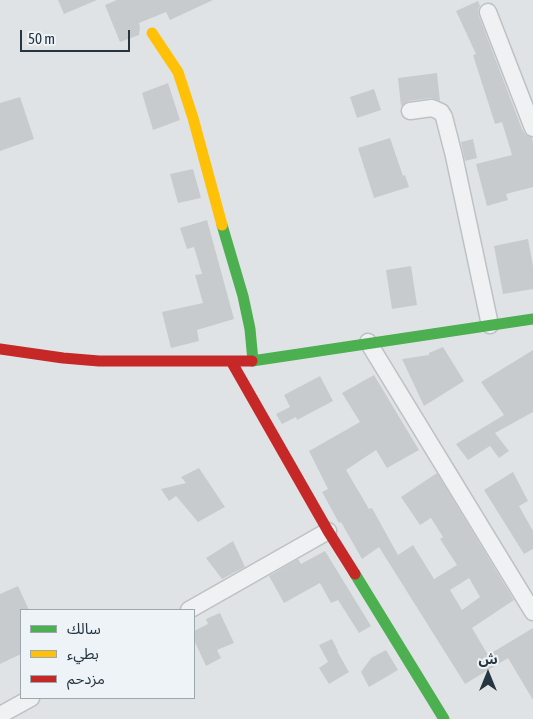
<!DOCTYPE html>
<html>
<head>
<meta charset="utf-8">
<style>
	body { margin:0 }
	#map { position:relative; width:533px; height:719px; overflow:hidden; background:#e0e3e6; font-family:"Asap Condensed","Noto Sans Arabic",sans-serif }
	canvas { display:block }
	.legend { position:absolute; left:20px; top:609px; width:175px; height:90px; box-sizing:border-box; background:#edf3f6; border:1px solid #9da7ae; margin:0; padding:6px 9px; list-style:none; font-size:15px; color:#253541 }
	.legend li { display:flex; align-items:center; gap:10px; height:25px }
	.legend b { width:25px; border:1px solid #9da7ae }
	.north { position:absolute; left:463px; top:649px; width:50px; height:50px; -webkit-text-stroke:4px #edf3f6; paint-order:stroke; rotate:0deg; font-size:14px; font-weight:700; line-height:20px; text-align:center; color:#253541 }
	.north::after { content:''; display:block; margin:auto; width:18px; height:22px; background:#253541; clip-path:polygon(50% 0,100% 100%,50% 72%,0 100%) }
	.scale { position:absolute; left:20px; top:30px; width:110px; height:22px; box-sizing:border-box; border:2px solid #253541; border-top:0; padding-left:6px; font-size:15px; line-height:18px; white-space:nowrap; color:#253541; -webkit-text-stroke:4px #edf3f6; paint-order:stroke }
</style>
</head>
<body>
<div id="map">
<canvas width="533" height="719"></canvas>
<ul class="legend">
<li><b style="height:6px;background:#4caf50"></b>سالك</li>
<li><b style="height:6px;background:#ffc107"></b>بطيء</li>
<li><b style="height:6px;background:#c62828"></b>مزدحم</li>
</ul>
<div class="north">ش</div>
<div class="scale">50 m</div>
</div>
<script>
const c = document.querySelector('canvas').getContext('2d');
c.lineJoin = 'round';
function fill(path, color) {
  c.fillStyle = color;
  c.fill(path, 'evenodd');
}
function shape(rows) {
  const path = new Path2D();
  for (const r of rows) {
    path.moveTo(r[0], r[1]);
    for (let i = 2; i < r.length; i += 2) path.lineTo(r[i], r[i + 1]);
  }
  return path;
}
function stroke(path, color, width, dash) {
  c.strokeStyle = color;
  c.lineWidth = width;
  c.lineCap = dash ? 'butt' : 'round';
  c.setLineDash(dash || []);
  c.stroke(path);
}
fill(shape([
	[58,0,97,0,64,14],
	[117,0,213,0,170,20,166,12,139,23,140,27,139,35,120,42,105,5],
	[478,1,480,6,478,10,479,16,522,129,526,135,532,138,533,143,533,187,506,194,508,200,487,206,476,164,512,155,502,122,495,124,473,55,476,54,456,11],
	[437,73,440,101,431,98,409,101,401,106,398,78],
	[168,83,180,120,153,130,142,93],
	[374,89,381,110,357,118,350,97],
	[20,97,34,139,0,151,0,103],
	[390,138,403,176,405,175,409,187,374,198,358,148],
	[473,139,477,158,465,161,461,142],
	[193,169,201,198,178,203,170,174],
	[207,220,234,319,197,330,199,341,171,348,162,312,203,303,195,275,202,274,194,247,187,249,180,228],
	[528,239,533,266,533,289,503,294,494,246],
	[411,266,417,305,392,309,386,270],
	[443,347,464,381,424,406,402,359,429,355,429,353],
	[533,350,533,412,495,433,509,451,499,458,490,446,468,460,456,444,504,415,481,382],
	[374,375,419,450,387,468,376,450,346,470,369,509,372,508,398,555,413,545,434,579,457,565,440,539,443,537,431,518,420,525,401,497,437,473,514,600,472,628,488,655,533,628,533,700,508,658,465,684,379,547,362,559,341,522,339,523,322,492,328,489,309,451,360,422,342,393],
	[469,578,480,597,462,610,450,590],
	[320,376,333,401,297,420,296,417,282,424,276,414,290,407,284,395],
	[199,468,225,507,198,522,176,496,169,501,161,489,186,483,181,477],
	[513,472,528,501,519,506,533,531,533,549,524,554,484,490],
	[233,541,245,567,222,579,206,558],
	[325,551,371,626,359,633,338,600,331,603,320,583,284,603,269,576,298,559,301,564],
	[18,586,29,610,21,610,21,654,0,664,0,594],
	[220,613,234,643,217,650,221,658,206,666,194,640,194,631,208,624,206,619],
	[332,639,338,651,337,651,349,672,329,684,319,668,328,662,319,645],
	[386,650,398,670,369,687,361,672,371,658]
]), '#c8cbce');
const street = shape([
	[488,12,533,128],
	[410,111,432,108,441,112,444,117,454,156,490,325],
	[368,342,533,612],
	[189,610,328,531],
	[0,715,31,698]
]);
stroke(street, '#bec1c4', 19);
stroke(street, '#eff1f2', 16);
stroke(shape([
	[222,225,243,296,250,329,253,361],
	[252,361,533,319],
	[355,574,444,719]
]), '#4caf50', 11);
stroke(shape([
	[152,33,178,72,193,118,222,225]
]), '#ffc107', 11);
stroke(shape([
	[0,349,63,358,99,361,252,361],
	[231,361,328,531,355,574]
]), '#c62828', 11);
</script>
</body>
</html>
